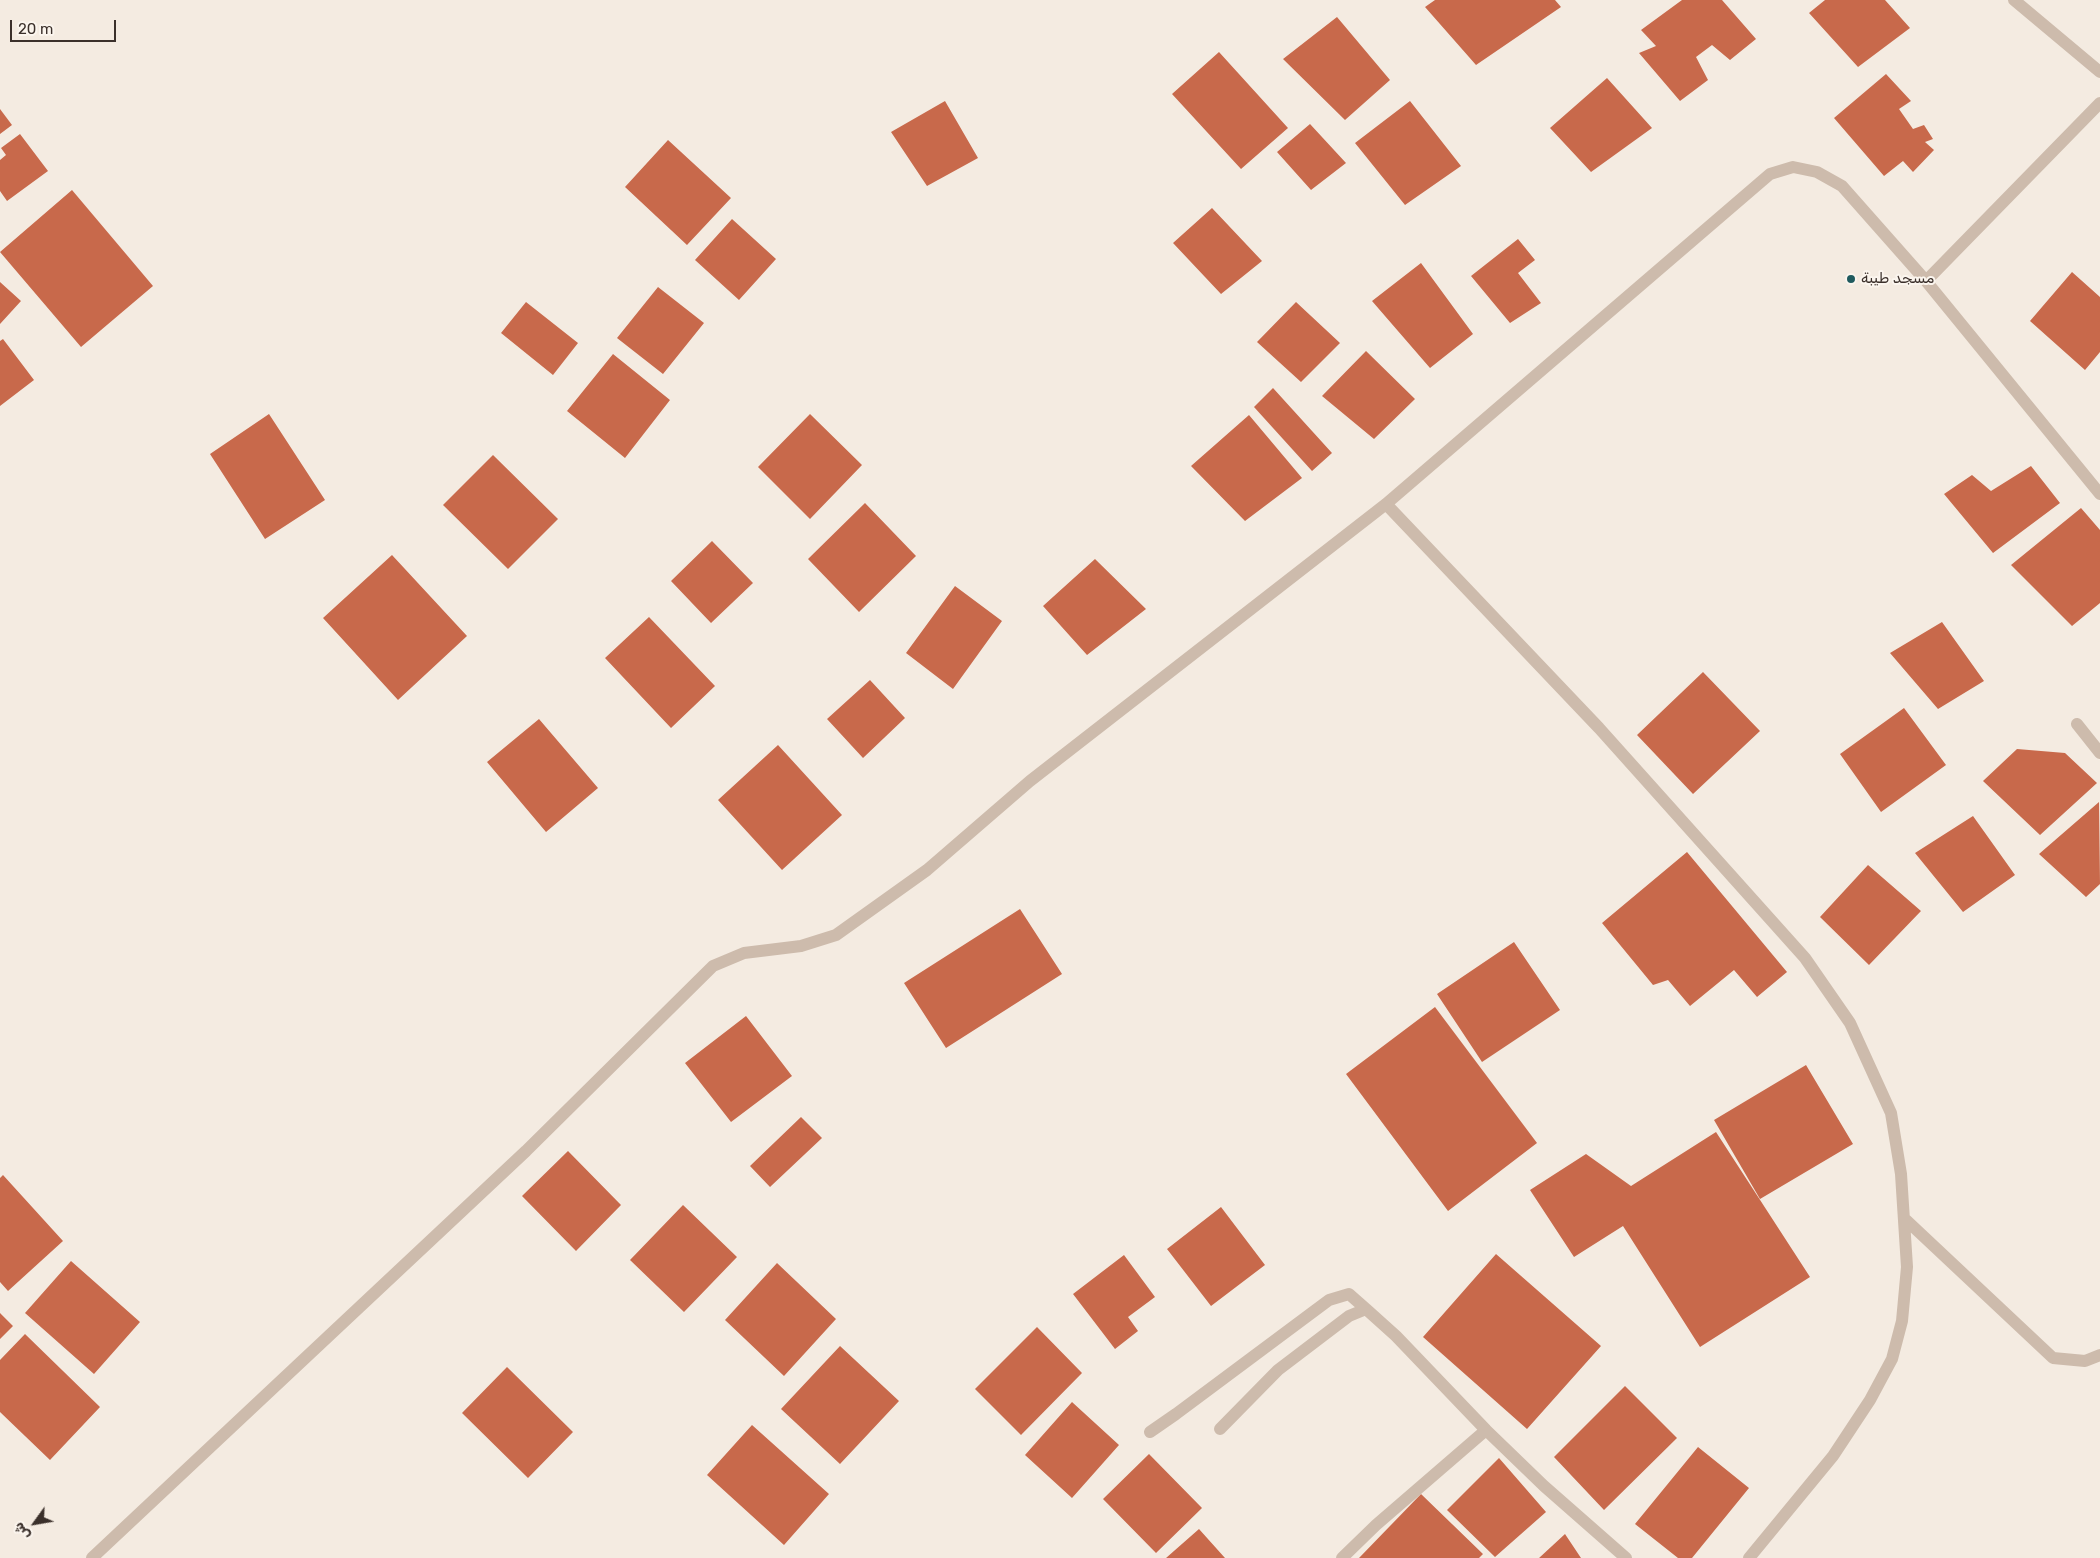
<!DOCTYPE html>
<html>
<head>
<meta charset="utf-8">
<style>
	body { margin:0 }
	#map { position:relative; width:2100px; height:1558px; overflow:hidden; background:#f4ebe1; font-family:Rubik,"Noto Sans Arabic",sans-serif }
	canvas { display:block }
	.north { position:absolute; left:10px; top:1498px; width:50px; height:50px; -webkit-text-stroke:4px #fbf5ee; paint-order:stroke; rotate:238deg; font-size:14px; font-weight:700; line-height:20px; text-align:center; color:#3b302b }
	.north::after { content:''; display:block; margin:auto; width:18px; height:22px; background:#3b302b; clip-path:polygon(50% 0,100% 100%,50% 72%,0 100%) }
	.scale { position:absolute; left:10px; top:20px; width:106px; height:22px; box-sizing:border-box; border:2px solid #3b302b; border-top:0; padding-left:6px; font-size:15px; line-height:18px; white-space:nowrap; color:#3b302b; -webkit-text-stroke:4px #fbf5ee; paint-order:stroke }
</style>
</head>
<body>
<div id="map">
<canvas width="2100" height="1558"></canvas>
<div class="north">ش</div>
<div class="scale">20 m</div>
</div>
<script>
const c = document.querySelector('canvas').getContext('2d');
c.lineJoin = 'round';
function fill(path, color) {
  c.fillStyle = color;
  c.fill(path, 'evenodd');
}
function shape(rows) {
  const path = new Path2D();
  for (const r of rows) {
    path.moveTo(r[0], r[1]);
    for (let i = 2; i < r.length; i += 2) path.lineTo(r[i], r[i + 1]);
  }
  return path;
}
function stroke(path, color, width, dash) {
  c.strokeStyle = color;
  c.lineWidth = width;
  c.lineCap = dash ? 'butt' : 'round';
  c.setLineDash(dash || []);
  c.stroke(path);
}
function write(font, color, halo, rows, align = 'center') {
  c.font = font + ' Rubik,"Noto Sans Arabic",sans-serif';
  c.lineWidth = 4;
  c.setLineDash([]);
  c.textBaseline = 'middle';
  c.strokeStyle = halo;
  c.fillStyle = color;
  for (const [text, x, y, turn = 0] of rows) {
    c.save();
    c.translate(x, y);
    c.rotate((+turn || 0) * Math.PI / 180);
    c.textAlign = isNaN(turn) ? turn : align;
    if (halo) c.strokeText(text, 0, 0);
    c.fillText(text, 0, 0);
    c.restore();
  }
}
fill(shape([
	[1435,0,1555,0,1561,7,1476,65,1425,7],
	[1682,0,1722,0,1756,39,1730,60,1712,45,1696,57,1708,80,1680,101,1639,53,1656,46,1641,30],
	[1825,0,1885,0,1910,28,1858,67,1809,13],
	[1337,17,1390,80,1345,120,1283,59],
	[1219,52,1288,128,1241,169,1172,94],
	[1886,74,1911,101,1899,109,1913,129,1924,125,1933,139,1925,142,1934,150,1913,172,1903,161,1884,176,1834,118],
	[1607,78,1652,128,1591,172,1550,128],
	[945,101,978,158,927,186,891,132],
	[1410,101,1461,166,1405,205,1355,143],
	[0,109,12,125,0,134],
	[1310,124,1346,163,1311,190,1277,152],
	[20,134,48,171,7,201,0,191,0,160,6,155,1,148],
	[668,140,731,198,687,245,625,187],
	[72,190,153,286,81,347,0,252],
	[1212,208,1262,261,1221,294,1173,243],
	[732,219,776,259,739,300,695,260],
	[1518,239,1535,260,1518,273,1541,303,1510,323,1471,276],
	[1421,263,1473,334,1430,368,1372,301],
	[2072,272,2100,297,2100,352,2085,370,2030,321],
	[0,282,21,301,0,324],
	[658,287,704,323,663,374,617,338],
	[526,302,578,343,553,375,501,333],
	[1296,302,1340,343,1301,382,1257,342],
	[3,339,34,380,0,406,0,341],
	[1366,351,1415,399,1374,439,1322,396],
	[613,354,670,400,625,458,567,411],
	[1273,388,1332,453,1312,471,1254,407],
	[269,414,325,500,265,539,210,454],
	[810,414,862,465,810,519,758,467],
	[1249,415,1302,478,1245,521,1191,466],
	[493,455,558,519,508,569,443,505],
	[2031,466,2060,503,1993,553,1944,494,1972,475,1991,491],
	[865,503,916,556,859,612,808,559],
	[2081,508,2100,530,2100,603,2072,626,2011,565],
	[712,541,753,583,711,623,671,581],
	[392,555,467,636,398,700,323,618],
	[1095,559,1146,609,1087,655,1043,606],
	[955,586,1002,621,953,689,906,653],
	[649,617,715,686,671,728,605,658],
	[1942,622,1984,681,1938,709,1890,653],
	[1703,672,1760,731,1693,794,1637,735],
	[870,680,905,718,863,758,827,719],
	[1904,708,1946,765,1881,812,1840,754],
	[539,719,598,788,546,832,487,762],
	[778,745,842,815,782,870,718,800],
	[2017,749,2065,753,2097,783,2040,835,1983,781],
	[2099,802,2100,884,2086,897,2039,854],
	[1973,816,2015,875,1963,912,1915,853],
	[1687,852,1787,972,1757,997,1734,970,1690,1006,1668,980,1653,985,1602,923],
	[1868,865,1921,911,1869,965,1820,917],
	[1020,909,1062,974,946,1048,904,983],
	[1514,942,1560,1010,1482,1062,1437,994],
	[1435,1007,1537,1143,1448,1211,1346,1074],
	[746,1016,792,1076,731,1122,685,1063],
	[1806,1065,1853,1144,1760,1199,1714,1120],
	[801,1117,822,1138,770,1187,750,1166],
	[1716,1132,1810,1277,1700,1347,1623,1226,1574,1257,1530,1190,1586,1154,1631,1186],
	[568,1151,621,1205,576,1251,522,1196],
	[3,1175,63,1241,8,1291,0,1282,0,1178],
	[683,1205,737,1257,684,1312,630,1260],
	[1221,1207,1265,1265,1211,1306,1167,1249],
	[1496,1254,1601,1346,1527,1429,1423,1337],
	[1124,1255,1155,1297,1128,1317,1138,1331,1115,1349,1073,1294],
	[71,1261,140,1322,94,1374,25,1313],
	[777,1263,836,1319,784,1376,725,1320],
	[0,1313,13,1326,0,1339],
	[1037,1327,1082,1373,1021,1435,975,1389],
	[25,1334,100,1407,50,1460,0,1412,0,1360],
	[840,1346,899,1401,840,1464,781,1409],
	[507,1367,573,1432,528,1478,462,1413],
	[1625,1386,1677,1438,1604,1510,1554,1457],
	[1072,1402,1119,1445,1072,1498,1025,1455],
	[752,1425,829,1494,784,1545,707,1475],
	[1698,1447,1749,1488,1692,1558,1678,1558,1635,1524],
	[1149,1454,1202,1508,1156,1553,1103,1499],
	[1499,1458,1546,1512,1495,1557,1447,1510],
	[1421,1494,1483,1554,1479,1558,1359,1558],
	[1199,1529,1225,1558,1166,1558],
	[1565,1534,1581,1558,1539,1558]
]), '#c8694b');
stroke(shape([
	[2014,0,2100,72],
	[1926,281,2100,103],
	[1386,504,1599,728,1805,958,1850,1023,1891,1113,1901,1174,1907,1267,1902,1321,1892,1359,1870,1400,1833,1456,1749,1558],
	[2077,724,2100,753],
	[1905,1219,2053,1358,2085,1361,2100,1355],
	[1220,1429,1278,1370,1349,1316,1366,1309,1396,1336,1486,1430,1544,1486,1626,1558],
	[1150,1432,1176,1414,1329,1300,1349,1294,1366,1309],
	[92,1558,526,1151,713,966,744,953,801,946,836,935,927,870,1030,781,1386,504,1770,174,1793,167,1817,172,1842,186,1926,281,2100,494],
	[1342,1558,1376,1525,1486,1430]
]), '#cdbbac', 12);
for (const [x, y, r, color] of [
	[1851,279,5,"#1f5a5e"]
]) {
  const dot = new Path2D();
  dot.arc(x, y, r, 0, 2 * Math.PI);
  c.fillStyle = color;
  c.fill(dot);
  stroke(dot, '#fbf5ee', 2);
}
write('15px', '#3b302b', '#fbf5ee', [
	["مسجد طيبة",1861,279]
], 'left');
</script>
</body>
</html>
